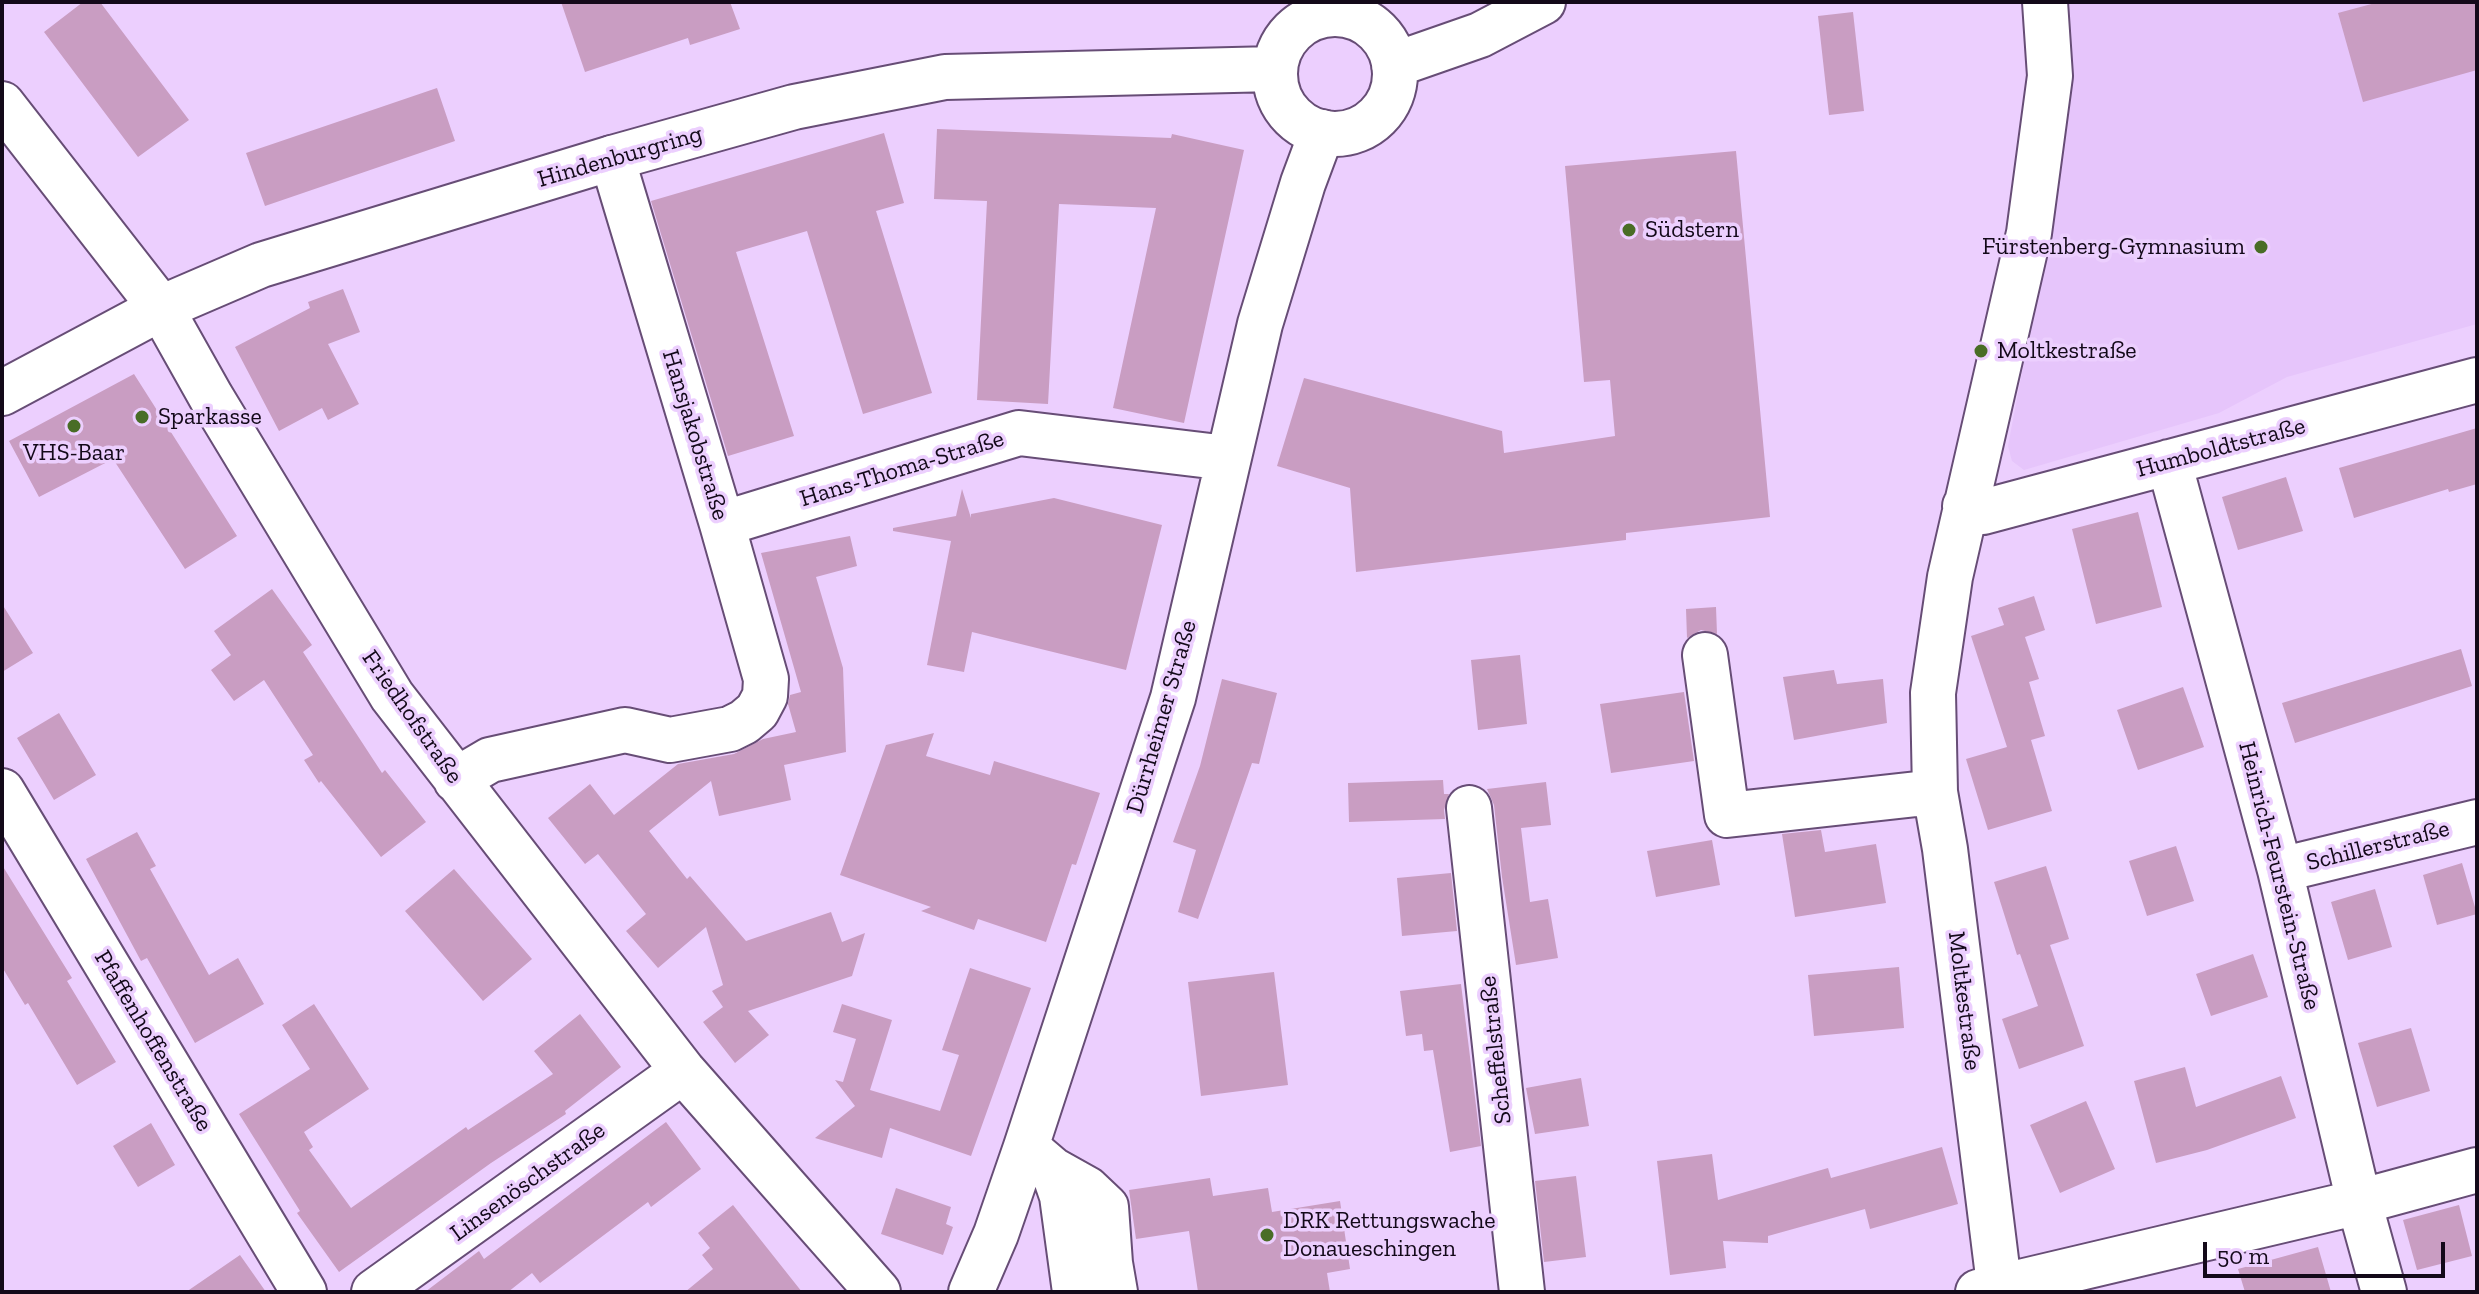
<!DOCTYPE html>
<html>
<head>
<meta charset="utf-8">
<style>
	body { margin:0 }
	#map { position:relative; width:2479px; height:1294px; overflow:hidden; background:#eccffe; font-family:"Zilla Slab",serif }
	canvas { display:block }
	.frame { position:absolute; inset:0; border:4px solid #130919; pointer-events:none }
	.scale { position:absolute; left:2203px; top:1242px; width:242px; height:36px; box-sizing:border-box; border:4px solid #130919; border-top:0; padding-left:10px; font-size:24px; line-height:28px; white-space:nowrap; color:#130919; -webkit-text-stroke:6px #eccffe; paint-order:stroke }
</style>
</head>
<body>
<div id="map">
<canvas width="2479" height="1294"></canvas>
<div class="frame"></div>
<div class="scale">50 m</div>
</div>
<script>
const c = document.querySelector('canvas').getContext('2d');
c.lineJoin = 'round';
function fill(path, color) {
  c.fillStyle = color;
  c.fill(path, 'evenodd');
}
function shape(rows) {
  const path = new Path2D();
  for (const r of rows) {
    if (r.length === 3) {
      path.moveTo(r[0] + r[2], r[1]);
      path.arc(r[0], r[1], r[2], 0, 2 * Math.PI);
      continue;
    }
    path.moveTo(r[0], r[1]);
    for (let i = 2; i < r.length; i += 2) path.lineTo(r[i], r[i + 1]);
  }
  return path;
}
function stroke(path, color, width, dash) {
  c.strokeStyle = color;
  c.lineWidth = width;
  c.lineCap = dash ? 'butt' : 'round';
  c.setLineDash(dash || []);
  c.stroke(path);
}
function write(font, color, halo, rows, align = 'center') {
  c.font = font + ' "Zilla Slab",serif';
  c.lineWidth = 7;
  c.setLineDash([]);
  c.textBaseline = 'middle';
  c.strokeStyle = halo;
  c.fillStyle = color;
  for (const [text, x, y, turn = 0] of rows) {
    c.save();
    c.translate(x, y);
    c.rotate((+turn || 0) * Math.PI / 180);
    c.textAlign = isNaN(turn) ? turn : align;
    if (halo) c.strokeText(text, 0, 0);
    c.fillText(text, 0, 0);
    c.restore();
  }
}
fill(shape([
	[2063,2,2477,2,2477,324,2287,377,2219,413,2024,470,2012,461,2008,446,2037,293]
]), '#e6c5fb');
fill(shape([
	[83,2,100,2,189,120,138,157,44,32],
	[561,2,730,2,740,29,690,45,688,38,585,72],
	[2379,2,2477,2,2477,70,2363,102,2338,13],
	[1853,12,1864,111,1829,115,1818,16],
	[437,88,455,141,265,206,246,153],
	[937,129,1171,138,1172,134,1244,150,1184,423,1113,408,1156,208,1059,204,1048,404,977,400,987,201,934,199],
	[884,133,904,203,876,211,932,393,863,414,807,231,736,252,794,436,728,456,651,201],
	[1736,151,1770,517,1626,533,1626,540,1356,572,1350,488,1277,466,1304,378,1502,431,1504,453,1615,436,1610,380,1584,382,1565,166],
	[343,289,360,332,328,344,359,404,328,420,322,408,279,431,235,347,310,308,308,302],
	[134,374,237,536,185,569,113,459,39,497,9,441],
	[2477,428,2477,484,2449,492,2448,489,2354,518,2339,468],
	[2286,477,2303,531,2238,550,2222,497],
	[962,489,971,518,971,514,1054,498,1162,525,1126,670,972,632,964,672,927,665,951,541,893,531,893,528,956,516],
	[2138,512,2162,607,2096,624,2072,529],
	[850,536,857,566,816,577,843,668,846,752,784,765,791,800,719,816,711,781,649,831,687,879,690,876,746,941,831,912,842,942,865,933,852,976,748,1011,769,1035,735,1063,703,1022,723,1007,712,991,723,985,706,927,658,968,626,931,646,914,598,854,585,864,548,818,590,784,614,815,678,764,734,754,763,739,796,732,788,704,790,695,801,692,761,553],
	[272,589,312,645,303,652,382,773,385,770,426,822,381,857,321,781,319,783,304,760,313,755,264,680,234,701,211,670,231,655,214,631],
	[2034,596,2045,630,2025,637,2039,679,2029,682,2045,736,2031,740,2052,811,1988,830,1966,759,2007,747,1971,636,2004,625,1998,608],
	[2,604,33,653,2,672],
	[1716,607,1717,634,1701,630,1687,638,1686,609],
	[2461,649,2472,686,2295,743,2282,703],
	[1520,655,1527,724,1478,730,1471,660],
	[1834,670,1837,684,1883,679,1887,723,1794,740,1783,677],
	[1222,679,1277,693,1259,764,1252,763,1198,919,1178,912,1196,850,1173,842,1200,766],
	[2183,687,2204,747,2138,770,2117,710],
	[1684,692,1694,761,1611,773,1600,704],
	[59,713,96,775,54,800,17,738],
	[934,733,926,756,990,775,994,761,1100,793,1076,865,1072,864,1046,942,978,919,974,930,921,911,931,907,840,875,886,745],
	[1443,780,1444,794,1449,794,1444,810,1445,819,1349,822,1348,783],
	[1546,782,1551,825,1521,828,1530,902,1548,899,1558,958,1516,965,1502,877,1494,805,1487,789],
	[1821,830,1825,852,1876,844,1886,903,1795,917,1782,834],
	[137,832,156,866,150,869,209,975,238,958,264,1004,195,1043,147,958,141,961,86,859],
	[1712,840,1720,885,1656,897,1647,851],
	[2176,846,2194,901,2147,916,2129,861],
	[2462,863,2477,914,2437,925,2423,875],
	[2,865,72,978,67,981,116,1062,77,1085,28,1003,25,1005,2,967],
	[2046,866,2069,939,2050,945,2084,1046,2019,1069,2002,1019,2038,1006,2020,954,2017,955,1994,882],
	[454,869,532,959,483,1001,405,911],
	[1451,873,1457,931,1402,936,1397,878],
	[2375,889,2392,947,2348,960,2331,902],
	[2253,954,2268,997,2211,1016,2196,974],
	[1899,967,1904,1028,1814,1036,1808,975],
	[970,968,1031,988,971,1156,890,1128,882,1158,815,1138,855,1106,835,1080,843,1082,856,1039,833,1032,842,1004,892,1020,870,1090,940,1111,959,1055,942,1050],
	[1274,972,1288,1085,1201,1096,1188,982],
	[1461,984,1481,1146,1450,1152,1433,1050,1424,1051,1422,1034,1406,1036,1400,991],
	[314,1004,369,1089,304,1132,313,1147,309,1150,351,1208,466,1127,468,1130,553,1074,534,1051,580,1014,621,1067,565,1111,566,1114,491,1163,339,1272,297,1213,300,1211,239,1114,310,1069,282,1025],
	[2411,1028,2430,1091,2377,1107,2358,1043],
	[2185,1067,2196,1107,2281,1076,2296,1118,2207,1150,2156,1163,2134,1081],
	[1581,1078,1589,1126,1535,1134,1526,1088],
	[2086,1101,2115,1169,2060,1193,2030,1125],
	[666,1122,701,1169,651,1207,648,1202,540,1283,532,1273,508,1292,425,1292,479,1251,484,1259],
	[151,1123,175,1165,138,1187,113,1146],
	[1942,1147,1958,1204,1870,1229,1865,1209,1768,1236,1768,1243,1723,1241,1726,1268,1670,1275,1657,1161,1712,1154,1718,1200,1828,1168,1831,1178],
	[1576,1176,1586,1257,1544,1262,1535,1181],
	[1210,1178,1213,1196,1268,1188,1272,1212,1340,1201,1350,1269,1327,1273,1330,1292,1198,1292,1189,1231,1136,1239,1129,1190],
	[896,1188,951,1207,946,1224,953,1227,943,1255,881,1234],
	[733,1205,802,1292,685,1292,713,1269,702,1255,710,1248,698,1233],
	[2459,1205,2472,1256,2417,1270,2403,1220],
	[2318,1247,2331,1292,2245,1292,2238,1269],
	[240,1255,266,1292,186,1292]
]), '#c99dc2');
const minor = shape([
	[2,104,161,308,211,397,392,696,683,1071,878,1292],
	[2169,462,2280,870,2359,1202,2384,1292],
	[1965,506,1983,512,2477,380],
	[722,524,1019,433,1227,458],
	[1705,655,1727,815,1935,792],
	[456,780,490,760,625,730,670,740,730,729,744,722,757,711,765,696,766,679,722,524,612,158],
	[2,791,304,1292],
	[1469,808,1522,1292],
	[2280,870,2477,822],
	[1026,1147,1053,1170,1062,1196,1075,1292],
	[1053,1170,1087,1189,1106,1207,1110,1263,1115,1292],
	[374,1292,683,1071],
	[971,1292,996,1234,1026,1147,1173,698,1260,324,1303,183,1322,132],
	[1978,1292,2359,1202,2477,1170],
	[2000,1292,1945,849,1935,792,1933,693,1950,577,2029,233,2050,76,2045,2]
]);
const major = shape([
	[1335,74,60],
	[1394,65,1480,35,1543,2],
	[2,393,161,308,261,265,612,158,794,107,945,77,1274,69]
]);
stroke(minor, '#674d76', 48);
stroke(major, '#674d76', 48);
stroke(minor, '#fff', 44);
stroke(major, '#fff', 44);
for (const [x, y, r, color] of [
	[1629,230,8,"#496d26"],
	[2261,247,8,"#496d26"],
	[1981,351,8,"#496d26"],
	[142,417,8,"#496d26"],
	[74,426,8,"#496d26"],
	[1267,1235,8,"#496d26"]
]) {
  const dot = new Path2D();
  dot.arc(x, y, r, 0, 2 * Math.PI);
  c.fillStyle = color;
  c.fill(dot);
  stroke(dot, '#eccffe', 3);
}
write('24px', '#130919', '#eccffe', [
	["Hindenburgring",620,157,-16],
	["Hansjakobstraße",695,435,73],
	["Humboldtstraße",2221,448,-15],
	["Hans-Thoma-Straße",902,469,-17],
	["Friedhofstraße",412,717,55],
	["Dürrheimer Straße",1162,717,-74],
	["Schillerstraße",2378,846,-14],
	["Heinrich-Feurstein-Straße",2279,876,76],
	["Moltkestraße",1964,1001,83],
	["Pfaffenhoffenstraße",153,1041,59],
	["Scheffelstraße",1496,1050,-96],
	["Linsenöschstraße",528,1182,-36]
]);
write('24px', '#130919', '#eccffe', [
	["Südstern",1645,230],
	["Fürstenberg-Gymnasium",2245,247,"right"],
	["Moltkestraße",1997,351],
	["Sparkasse",158,417],
	["VHS-Baar",74,453,"center"],
	["DRK Rettungswache",1283,1221],
	["Donaueschingen",1283,1249]
], 'left');
</script>
</body>
</html>
